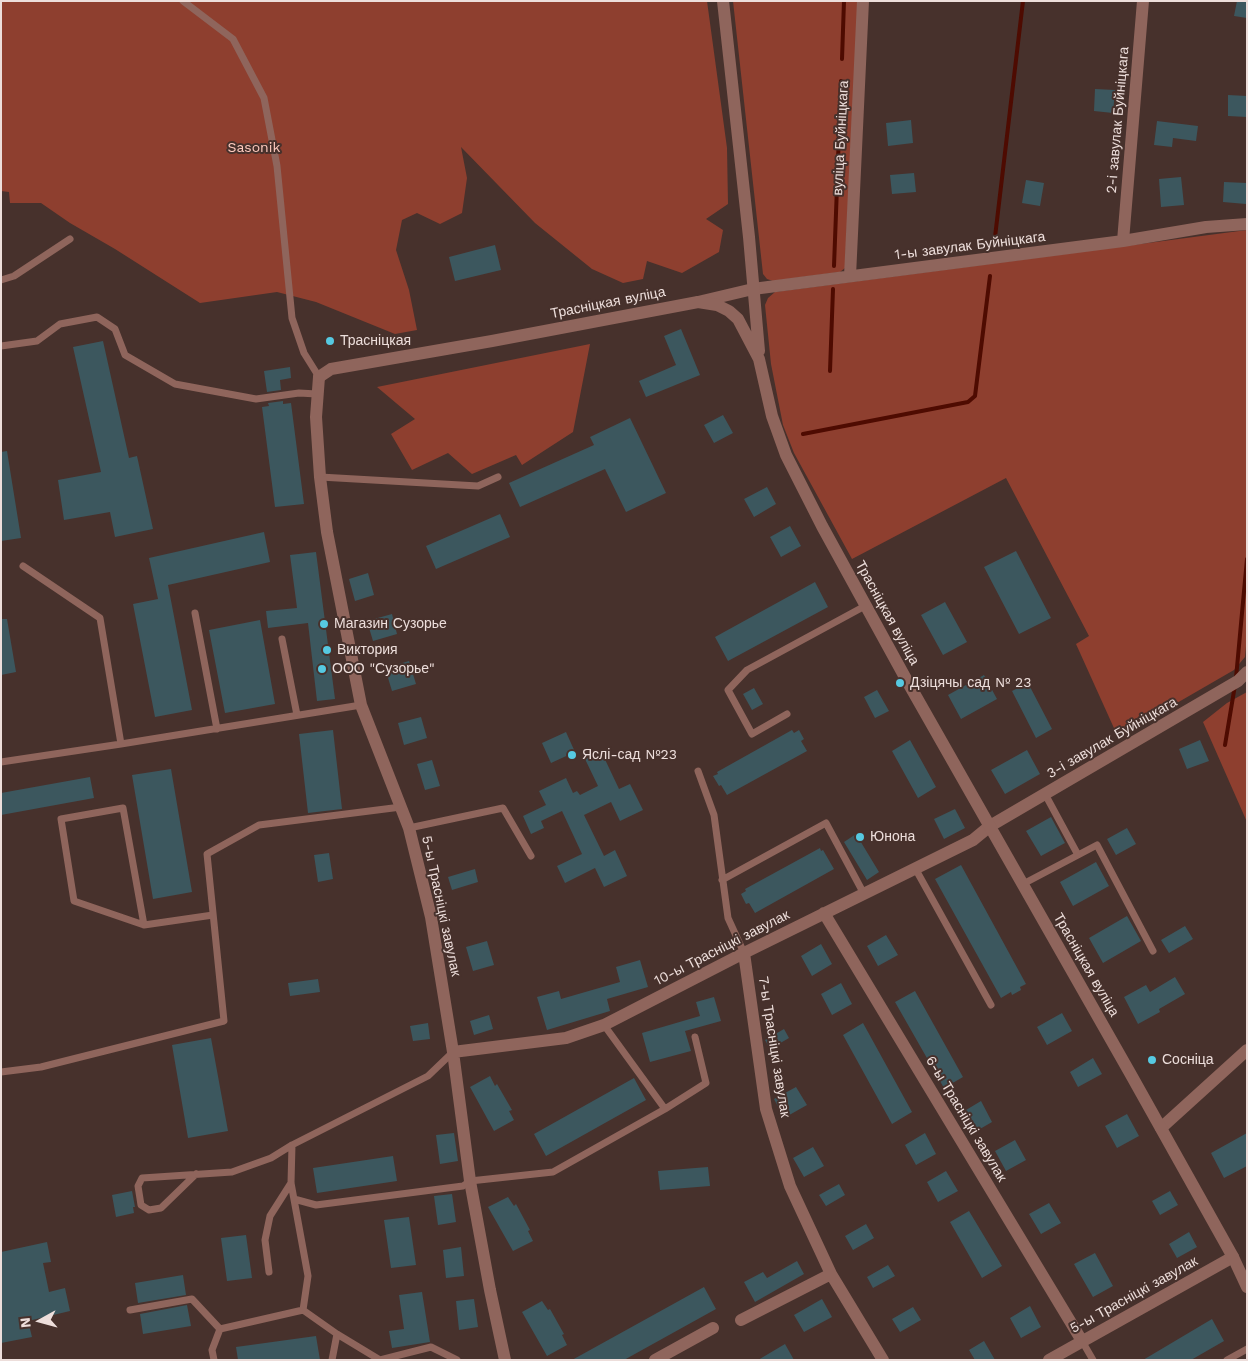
<!DOCTYPE html>
<html>
<head>
<meta charset="utf-8">
<style>
	body { margin:0 }
	#map { position:relative; width:1248px; height:1361px; overflow:hidden; background:#47312c; font-family:"Work Sans",sans-serif }
	canvas { display:block }
	.frame { position:absolute; inset:0; border:2px solid #eddedb; pointer-events:none }
	.north { position:absolute; left:15px; top:1296px; width:50px; height:50px; -webkit-text-stroke:4px #47312c; paint-order:stroke; rotate:263deg; font-size:14px; font-weight:700; line-height:20px; text-align:center; color:#eddedb }
	.north::after { content:''; display:block; margin:auto; width:18px; height:22px; background:#eddedb; clip-path:polygon(50% 0,100% 100%,50% 72%,0 100%) }
</style>
</head>
<body>
<div id="map">
<canvas width="1248" height="1361"></canvas>
<div class="frame"></div>
<div class="north">N</div>
</div>
<script>
const c = document.querySelector('canvas').getContext('2d');
c.lineJoin = 'round';
function fill(path, color) {
  c.fillStyle = color;
  c.fill(path, 'evenodd');
}
function shape(rows) {
  const path = new Path2D();
  for (const r of rows) {
    path.moveTo(r[0], r[1]);
    for (let i = 2; i < r.length; i += 2) path.lineTo(r[i], r[i + 1]);
  }
  return path;
}
function stroke(path, color, width, dash) {
  c.strokeStyle = color;
  c.lineWidth = width;
  c.lineCap = dash ? 'butt' : 'round';
  c.setLineDash(dash || []);
  c.stroke(path);
}
function write(font, color, halo, rows, align = 'center') {
  c.font = font + ' "Work Sans",sans-serif';
  c.lineWidth = 4;
  c.setLineDash([]);
  c.textBaseline = 'middle';
  c.strokeStyle = halo;
  c.fillStyle = color;
  for (const [text, x, y, turn = 0] of rows) {
    c.save();
    c.translate(x, y);
    c.rotate((+turn || 0) * Math.PI / 180);
    c.textAlign = isNaN(turn) ? turn : align;
    if (halo) c.strokeText(text, 0, 0);
    c.fillText(text, 0, 0);
    c.restore();
  }
}
fill(shape([
	[1,1,707,1,727,148,728,204,706,219,723,230,719,252,682,273,647,261,643,279,623,283,592,269,535,223,461,147,467,178,462,213,440,224,417,213,402,220,396,250,409,290,417,330,395,334,316,302,277,292,200,303,115,249,70,223,41,203,10,203,9,192,1,191],
	[733,1,858,1,845,268,840,272,773,281,767,279,763,274],
	[1247,230,1247,636,1245,657,1234,670,1118,737,1076,644,1089,636,1006,478,852,559,794,453,783,425,771,364,765,305,768,298,775,292],
	[590,344,573,432,522,465,516,455,472,474,448,453,412,470,391,434,415,419,377,387],
	[1247,692,1247,822,1203,722,1227,703]
]), '#8e3f2f');
stroke(shape([
	[842,59,844,1],
	[995,237,1023,1],
	[834,266,841,81],
	[830,371,833,289],
	[803,434,968,402,975,396,990,276],
	[1236,678,1247,559],
	[1225,745,1235,685]
]), '#4e0b01', 4);
fill(shape([
	[1237,1,1247,1,1247,18,1234,16],
	[1095,89,1115,90,1113,113,1094,111],
	[1228,95,1247,96,1247,117,1228,116],
	[911,120,913,143,888,146,886,123],
	[1157,121,1198,126,1196,141,1173,138,1172,147,1154,145],
	[914,173,916,192,892,194,890,175],
	[1181,177,1184,205,1161,207,1159,179],
	[1026,180,1044,183,1040,206,1022,203],
	[1224,182,1247,183,1246,204,1223,202],
	[495,245,501,270,455,281,449,257],
	[681,329,700,375,646,397,639,381,676,365,664,336],
	[103,341,129,458,137,456,153,529,115,537,110,512,64,520,58,480,101,472,73,347],
	[290,367,291,378,280,380,281,390,267,392,264,371],
	[283,401,283,404,291,403,304,504,275,507,262,407,269,406,268,403],
	[723,415,733,433,714,443,704,425],
	[630,418,666,493,626,512,605,469,520,507,509,483,594,445,590,437],
	[7,451,21,538,1,541,1,452],
	[767,487,776,504,754,517,744,499],
	[500,514,510,537,436,569,426,546],
	[790,526,801,546,781,557,770,537],
	[264,532,270,562,168,585,192,710,155,717,133,604,158,599,149,558],
	[1016,551,1051,618,1019,634,984,567],
	[316,552,335,699,317,701,308,623,268,628,266,611,297,608,290,555],
	[368,573,374,595,355,601,349,579],
	[815,582,828,607,728,661,715,637],
	[945,602,967,642,943,655,921,615],
	[392,614,397,634,373,641,367,621],
	[1,619,7,619,16,672,1,675],
	[260,620,275,704,225,713,209,630],
	[409,661,416,684,392,691,385,668],
	[984,675,997,699,961,719,948,695],
	[1028,683,1052,729,1036,738,1012,691],
	[754,688,763,704,752,710,743,694],
	[877,690,889,711,875,718,864,697],
	[421,717,427,738,404,745,398,723],
	[333,730,342,809,308,813,299,734],
	[792,730,794,733,799,730,804,739,801,741,807,751,727,795,721,785,719,786,713,776,718,774,717,772],
	[566,732,575,752,551,763,542,743],
	[910,740,936,787,918,798,892,751],
	[1200,740,1209,761,1187,769,1179,749],
	[1027,750,1040,774,1005,794,991,770],
	[601,751,619,789,630,784,643,810,620,821,611,802,584,815,604,856,615,850,627,876,604,887,595,868,565,883,557,866,582,854,562,811,541,821,544,828,531,834,523,816,546,805,539,791,566,778,573,793,577,791,580,795,598,786,585,759],
	[432,760,440,786,425,790,417,764],
	[171,769,192,892,153,899,132,775],
	[90,777,94,798,1,815,1,793],
	[955,809,965,828,944,839,934,819],
	[1051,817,1065,843,1041,856,1026,831],
	[1127,828,1136,844,1116,855,1107,839],
	[856,834,879,872,867,880,844,842],
	[820,848,821,851,823,850,834,869,755,913,749,903,746,904,741,894,746,891,745,889],
	[329,853,333,879,318,882,314,855],
	[1096,862,1109,886,1073,906,1060,882],
	[961,865,1026,984,1020,987,1021,990,1012,995,1011,992,1001,998,935,879],
	[475,869,478,882,452,890,448,877],
	[1127,916,1141,941,1103,963,1089,938],
	[1185,926,1193,939,1169,953,1161,940],
	[886,935,898,955,878,966,867,946],
	[487,941,494,965,473,971,466,947],
	[821,944,832,964,812,976,801,956],
	[640,960,648,987,607,999,610,1011,547,1030,537,997,559,991,561,999,620,982,616,967],
	[1175,977,1185,994,1159,1009,1160,1012,1138,1024,1124,997,1146,985,1150,992],
	[318,979,320,992,290,996,288,983],
	[841,983,852,1004,832,1015,821,994],
	[915,991,963,1077,944,1088,895,1002],
	[714,997,721,1021,685,1031,691,1051,650,1062,642,1033,700,1016,696,1002],
	[1062,1013,1072,1031,1047,1045,1037,1027],
	[489,1015,493,1029,474,1035,470,1021],
	[428,1023,430,1039,413,1041,410,1026],
	[863,1023,912,1112,892,1124,843,1035],
	[784,1029,789,1038,770,1049,765,1040],
	[211,1038,228,1131,188,1138,172,1045],
	[1093,1058,1102,1074,1078,1087,1070,1072],
	[490,1076,495,1086,497,1084,512,1110,509,1111,514,1120,494,1131,470,1087],
	[634,1078,646,1100,546,1156,534,1134],
	[796,1087,807,1105,784,1118,774,1099],
	[981,1101,992,1122,973,1133,961,1113],
	[1127,1114,1139,1136,1117,1148,1105,1126],
	[454,1133,458,1161,440,1164,436,1135],
	[925,1133,936,1154,916,1165,905,1145],
	[1247,1133,1247,1166,1224,1178,1211,1153],
	[1015,1140,1026,1160,1006,1171,995,1151],
	[813,1147,824,1166,804,1177,793,1158],
	[393,1156,397,1181,317,1193,313,1168],
	[708,1167,710,1186,660,1190,658,1171],
	[946,1171,958,1191,938,1202,927,1182],
	[839,1184,845,1195,826,1206,819,1195],
	[132,1191,135,1207,133,1207,134,1213,116,1217,112,1195],
	[1170,1191,1178,1205,1160,1215,1152,1201],
	[452,1194,456,1222,438,1225,434,1196],
	[508,1197,514,1206,516,1204,530,1230,528,1231,533,1241,513,1251,488,1207],
	[1049,1203,1061,1223,1041,1234,1029,1214],
	[969,1211,1002,1266,982,1278,950,1222],
	[409,1217,416,1265,391,1268,384,1220],
	[866,1224,874,1238,853,1250,845,1236],
	[1189,1232,1197,1247,1177,1258,1169,1244],
	[246,1235,252,1278,227,1281,221,1238],
	[47,1242,51,1262,43,1263,49,1292,65,1288,70,1311,28,1321,32,1337,1,1343,1,1252],
	[461,1247,464,1276,446,1278,443,1250],
	[1095,1253,1113,1286,1093,1297,1074,1264],
	[797,1261,804,1274,755,1302,744,1282,763,1272,767,1278],
	[888,1265,895,1276,873,1288,867,1277],
	[183,1275,186,1295,138,1303,135,1283],
	[704,1287,716,1309,624,1360,572,1360],
	[422,1292,430,1342,392,1348,389,1331,404,1329,399,1295],
	[474,1299,478,1327,459,1330,456,1301],
	[822,1299,832,1317,804,1332,794,1315],
	[542,1301,548,1310,550,1309,564,1334,562,1335,567,1345,547,1356,522,1312],
	[187,1305,191,1326,143,1334,140,1314],
	[1030,1306,1041,1327,1021,1338,1010,1318],
	[913,1307,921,1320,900,1332,892,1319],
	[1212,1319,1224,1341,1191,1360,1143,1360],
	[316,1336,320,1360,238,1360,236,1347],
	[984,1341,995,1360,975,1360,969,1350],
	[785,1344,794,1360,758,1360]
]), '#3c575e');
stroke(shape([
	[183,1,233,39,264,98,277,166,292,318,304,353,319,377],
	[1,280,14,276,70,239],
	[1,346,37,341,60,324,97,317,115,329,125,355,175,384,256,399,299,393,317,394],
	[320,477,478,486,498,477],
	[23,566,100,618,121,744],
	[195,613,217,729],
	[282,639,297,715],
	[787,714,752,734,728,690,747,670,865,606],
	[1,762,121,744,361,705],
	[698,771,714,815,728,918,744,953],
	[1045,794,1078,855],
	[409,828,503,808,531,856],
	[915,868,991,1005],
	[722,880,826,823,864,894],
	[1023,884,1097,845,1153,951],
	[144,925,123,808,61,819,74,901,144,925,213,915],
	[1,1072,41,1067,224,1021,207,854,259,825,401,807],
	[665,1109,706,1083,695,1037],
	[196,1174,161,1208,149,1210,141,1205,138,1186,142,1178,232,1172,271,1158,292,1145,428,1076,453,1052],
	[294,1199,316,1205,463,1186,470,1181,553,1172,665,1109,604,1025],
	[269,1272,265,1240,270,1216,291,1183],
	[130,1310,192,1299,220,1329,303,1310,308,1276,291,1183,292,1145],
	[303,1310,337,1334,380,1360],
	[1082,1341,1093,1360],
	[214,1360,212,1350,220,1329],
	[332,1360,337,1334],
	[380,1360,431,1347,457,1360],
	[1227,1360,1247,1349]
]), '#8f655c', 7);
stroke(shape([
	[1123,241,1143,1],
	[850,276,863,1],
	[698,302,753,289,1123,241,1206,227,1247,224],
	[319,377,316,417,320,477,327,532,361,705,409,828,431,917,453,1052,470,1181,490,1290,505,1360],
	[824,913,1082,1341],
	[744,953,766,1109,790,1186,831,1274,883,1360],
	[453,1052,566,1038,604,1025,744,953,973,840,990,826,1238,681,1247,672],
	[1161,1128,1247,1050],
	[741,1320,831,1274],
	[655,1360,713,1328],
	[1049,1360,1233,1257]
]), '#8f655c', 12);
stroke(shape([
	[723,1,749,237,759,351],
	[319,377,331,369,492,341,698,302,717,305,729,311,738,319,759,359,772,416,786,455,822,526,906,679,1130,1073,1233,1257,1247,1287]
]), '#8f655c', 12);
for (const [x, y, r, color] of [
	[330,341,5,"#56c9e1"],
	[324,624,5,"#56c9e1"],
	[327,650,5,"#56c9e1"],
	[322,669,5,"#56c9e1"],
	[900,683,5,"#56c9e1"],
	[572,755,5,"#56c9e1"],
	[860,837,5,"#56c9e1"],
	[1152,1060,5,"#56c9e1"]
]) {
  const dot = new Path2D();
  dot.arc(x, y, r, 0, 2 * Math.PI);
  c.fillStyle = color;
  c.fill(dot);
  stroke(dot, '#47312c', 2);
}
write('14px', '#eddedb', '#47312c', [
	["2-і завулак Буйніцкага",1118,120,-85],
	["вуліца Буйніцкага",841,138,-87],
	["1-ы завулак Буйніцкага",970,246,-7],
	["Трасніцкая вуліца",608,303,-11],
	["Трасніцкая вуліца",887,613,61],
	["3-і завулак Буйніцкага",1112,738,-30],
	["5-ы Трасніцкі завулак",441,906,78],
	["10-ы Трасніцкі завулак",722,948,-27],
	["Трасніцкая вуліца",1086,965,60],
	["7-ы Трасніцкі завулак",774,1047,81],
	["6-ы Трасніцкі завулак",966,1119,59],
	["5-ы Трасніцкі завулак",1134,1295,-29]
]);
write('14px', '#ffcbbf', '#47312c', [
	["Sasonik",254,148]
]);
write('14px', '#eddedb', '#47312c', [
	["Трасніцкая",340,341],
	["Магазин Сузорье",334,624],
	["Виктория",337,650],
	["ООО \"Сузорье\"",332,669],
	["Дзіцячы сад № 23",910,683],
	["Яслі-сад №23",582,755],
	["Юнона",870,837],
	["Сосніца",1162,1060]
], 'left');
</script>
</body>
</html>
